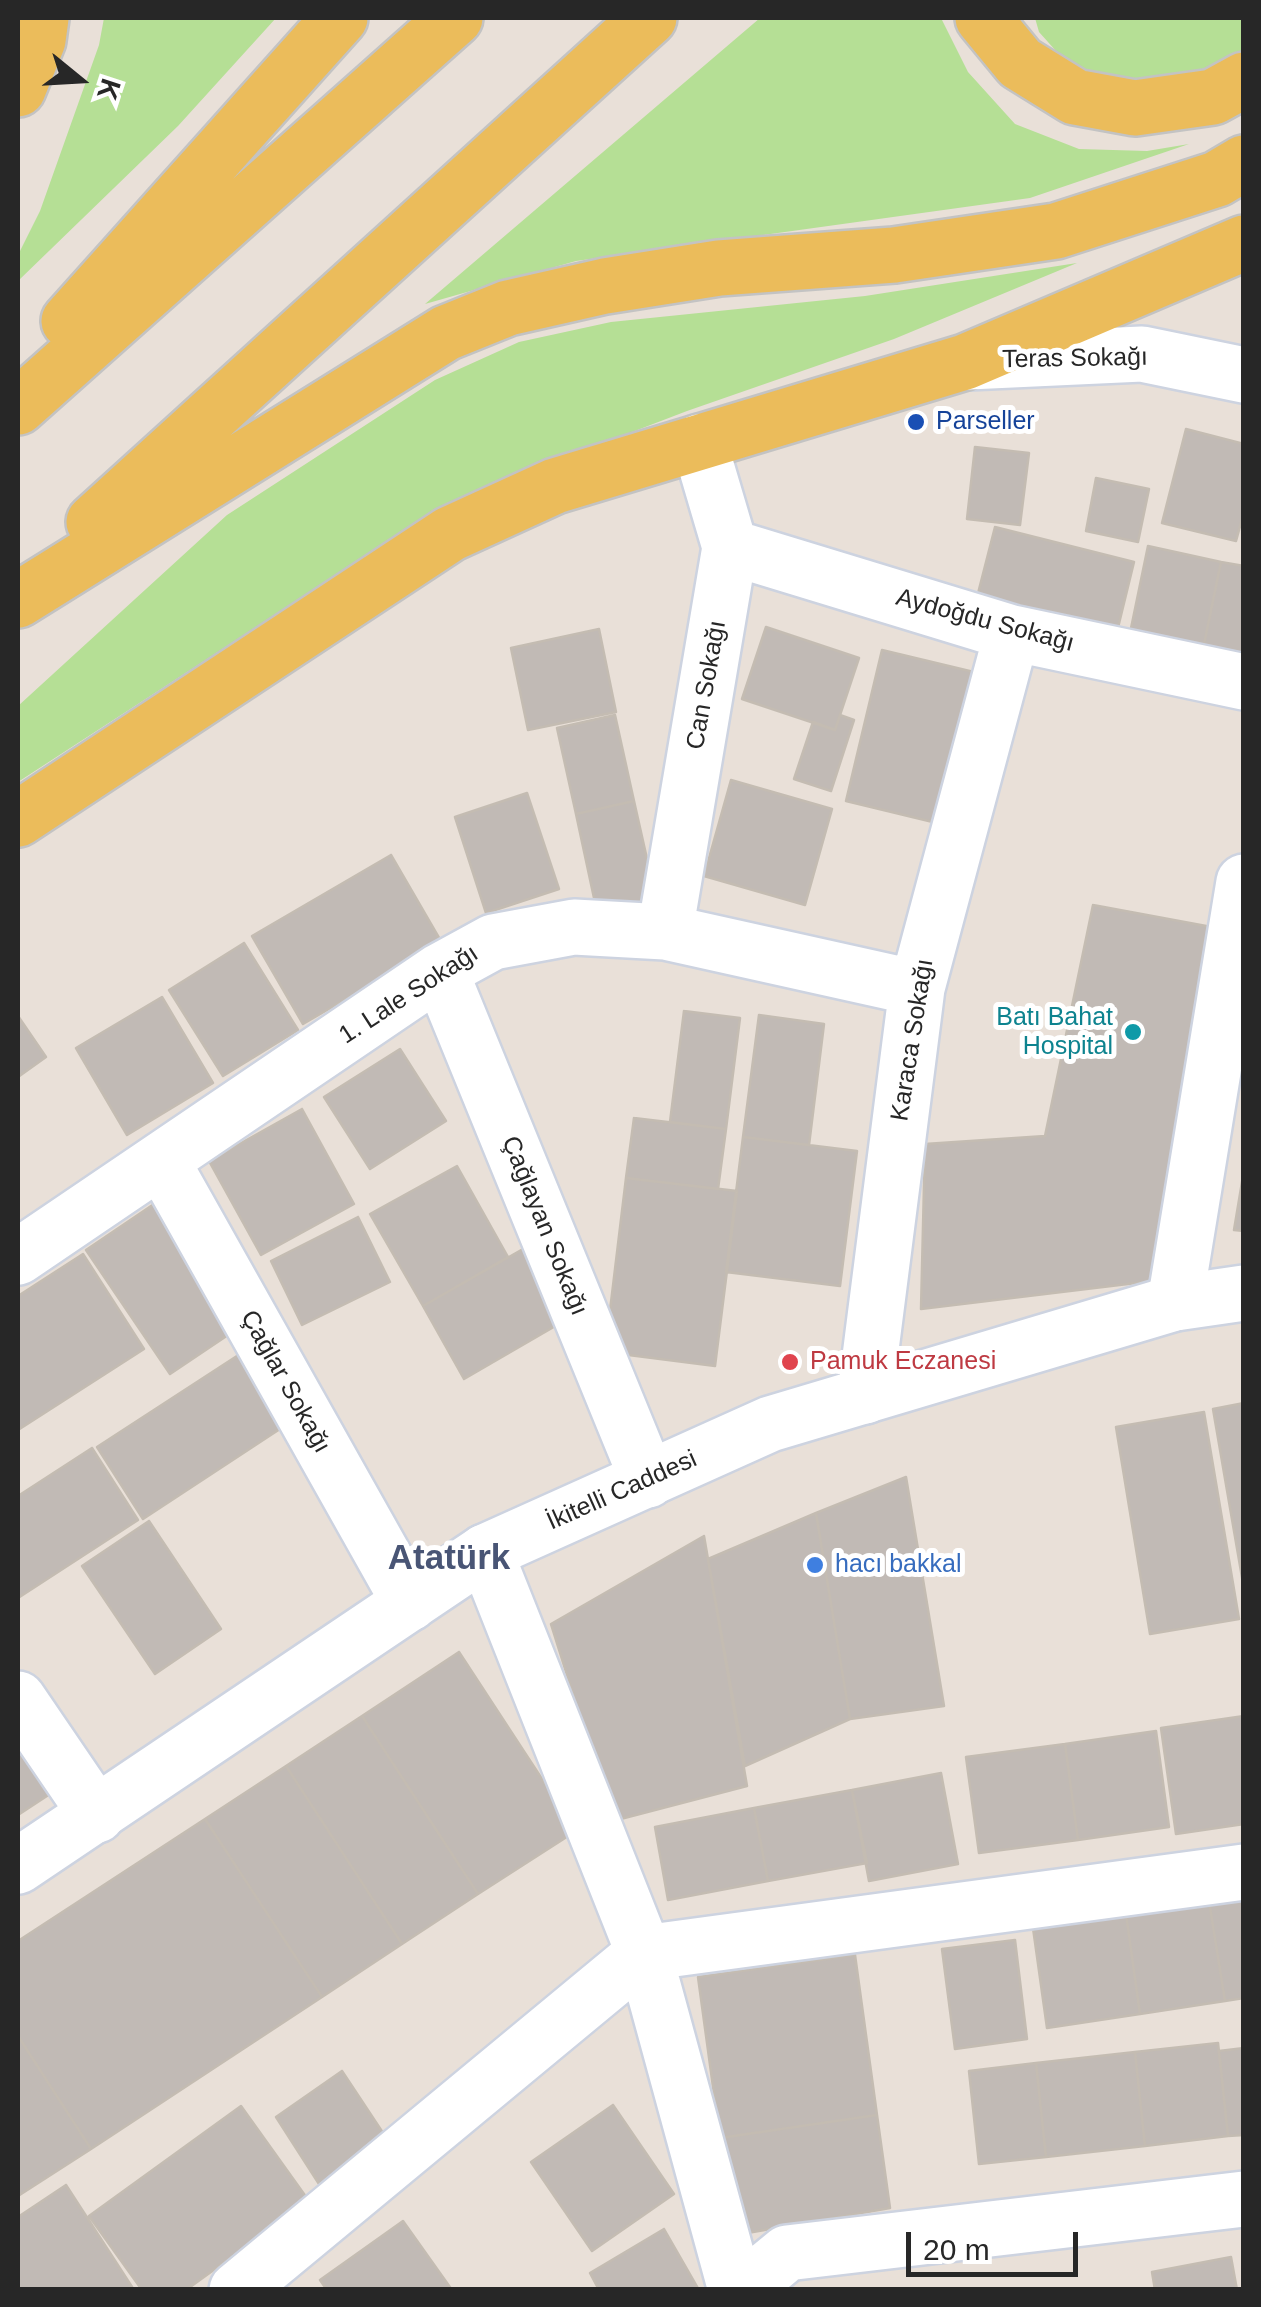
<!DOCTYPE html>
<html>
<head>
<meta charset="utf-8">
<style>
	body { margin:0 }
	#map { position:relative; width:1261px; height:2307px; overflow:hidden; background:#e9e0d8; font-family:Arial,sans-serif }
	canvas { display:block }
	.frame { position:absolute; inset:0; border:20px solid #272727; pointer-events:none }
	.north { position:absolute; left:30px; top:30px; width:100px; height:100px; -webkit-text-stroke:8px #fff; paint-order:stroke; rotate:108deg; font-size:28px; font-weight:700; line-height:40px; text-align:center; color:#272727 }
	.north::after { content:''; display:block; margin:auto; width:35px; height:45px; background:#272727; clip-path:polygon(50% 0,100% 100%,50% 72%,0 100%) }
	.scale { position:absolute; left:906px; top:2232px; width:172px; height:45px; box-sizing:border-box; border:5px solid #272727; border-top:0; padding-left:12px; font-size:30px; line-height:35px; white-space:nowrap; color:#272727; -webkit-text-stroke:8px #fff; paint-order:stroke }
</style>
</head>
<body>
<div id="map">
<canvas width="1261" height="2307"></canvas>
<div class="frame"></div>
<div class="north">K</div>
<div class="scale">20 m</div>
</div>
<script>
const c = document.querySelector('canvas').getContext('2d');
c.lineJoin = 'round';
function fill(path, color) {
  c.fillStyle = color;
  c.fill(path, 'evenodd');
}
function shape(rows) {
  const path = new Path2D();
  for (const r of rows) {
    path.moveTo(r[0], r[1]);
    for (let i = 2; i < r.length; i += 2) path.lineTo(r[i], r[i + 1]);
  }
  return path;
}
function stroke(path, color, width, dash) {
  c.strokeStyle = color;
  c.lineWidth = width;
  c.lineCap = dash ? 'butt' : 'round';
  c.setLineDash(dash || []);
  c.stroke(path);
}
function write(font, color, halo, rows, align = 'center') {
  c.font = font + ' Arial,sans-serif';
  c.lineWidth = 10;
  c.setLineDash([]);
  c.textBaseline = 'middle';
  c.strokeStyle = halo;
  c.fillStyle = color;
  for (const [text, x, y, turn = 0] of rows) {
    c.save();
    c.translate(x, y);
    c.rotate((+turn || 0) * Math.PI / 180);
    c.textAlign = isNaN(turn) ? turn : align;
    if (halo) c.strokeText(text, 0, 0);
    c.fillText(text, 0, 0);
    c.restore();
  }
}
fill(shape([
	[104,18,276,18,178,126,18,281,18,255,40,211,99,45],
	[760,18,941,18,968,72,1015,124,1079,149,1147,151,1189,144,1030,198,576,261,425,304],
	[1035,18,1243,18,1243,52,1196,72,1134,81,1074,71,1039,32],
	[1077,263,894,339,687,411,447,503,18,782,18,706,227,515,435,380,519,342,611,322,865,296]
]), '#b5df95');
const building = shape([
	[1186,429,1244,444,1244,512,1236,541,1162,523,1186,429],
	[975,447,1029,453,1020,525,967,519,975,447],
	[1096,478,1149,489,1138,542,1086,531,1096,478],
	[995,527,1134,562,1114,644,974,609,995,527],
	[1148,546,1221,562,1202,654,1129,638,1148,546],
	[1221,562,1244,566,1244,662,1202,654,1221,562],
	[766,627,859,658,835,730,742,699,766,627],
	[599,629,616,712,528,730,511,648,599,629],
	[882,650,978,673,941,824,846,801,882,650],
	[615,715,634,801,576,814,557,728,615,715],
	[840,715,854,720,831,791,794,779,813,722,835,730,840,715],
	[731,780,832,809,805,905,704,876,731,780],
	[527,793,559,889,486,913,455,817,527,793],
	[634,801,656,899,597,912,576,814,634,801],
	[391,855,442,943,303,1024,252,936,391,855],
	[1093,905,1217,928,1161,1280,921,1309,925,1144,1045,1136,1093,905],
	[244,943,298,1030,223,1076,169,990,244,943],
	[162,997,213,1083,127,1135,76,1048,162,997],
	[684,1011,740,1018,726,1129,670,1122,684,1011],
	[759,1015,824,1024,809,1145,743,1137,759,1015],
	[18,1016,46,1057,18,1077,18,1016],
	[400,1049,446,1121,370,1169,324,1097,400,1049],
	[302,1109,354,1204,261,1255,209,1161,302,1109],
	[634,1118,726,1129,718,1189,626,1178,634,1118],
	[743,1137,857,1151,840,1286,726,1272,743,1137],
	[457,1166,508,1257,423,1306,370,1214,457,1166],
	[1244,1170,1244,1231,1234,1230,1244,1170],
	[626,1178,737,1191,715,1366,605,1352,626,1178],
	[154,1204,237,1329,170,1374,86,1250,154,1204],
	[358,1217,390,1282,302,1325,271,1261,358,1217],
	[523,1249,564,1321,464,1379,423,1306,523,1249],
	[83,1254,144,1349,18,1430,18,1296,83,1254],
	[240,1354,286,1425,143,1519,97,1447,240,1354],
	[1244,1403,1244,1589,1213,1409,1244,1403],
	[1204,1412,1239,1619,1150,1634,1116,1427,1204,1412],
	[92,1448,138,1520,18,1598,18,1496,92,1448],
	[906,1477,944,1706,850,1719,816,1513,906,1477],
	[816,1513,850,1719,745,1766,708,1559,816,1513],
	[149,1521,221,1629,155,1674,82,1566,149,1521],
	[704,1536,747,1786,613,1821,551,1624,704,1536],
	[459,1652,576,1831,478,1894,362,1716,459,1652],
	[362,1716,478,1894,402,1944,286,1766,362,1716],
	[1244,1716,1244,1824,1176,1834,1161,1728,1244,1716],
	[1156,1731,1169,1827,1078,1840,1065,1744,1156,1731],
	[18,1736,53,1792,18,1815,18,1736],
	[1065,1744,1078,1840,979,1853,966,1757,1065,1744],
	[286,1766,402,1944,322,1997,205,1819,286,1766],
	[941,1773,958,1864,869,1881,852,1790,941,1773],
	[852,1790,867,1863,768,1881,754,1808,852,1790],
	[754,1808,768,1881,668,1900,655,1827,754,1808],
	[205,1819,322,1997,91,2149,18,2036,18,1941,205,1819],
	[1244,1895,1244,1998,1225,2001,1209,1901,1244,1895],
	[1209,1901,1225,2001,1140,2014,1126,1914,1209,1901],
	[1126,1914,1140,2014,1047,2028,1033,1928,1126,1914],
	[1015,1940,1027,2039,955,2049,942,1949,1015,1940],
	[855,1955,877,2115,720,2138,698,1977,855,1955],
	[18,2036,91,2149,18,2196,18,2036],
	[1218,2043,1228,2136,1145,2146,1135,2052,1218,2043],
	[1244,2048,1244,2135,1228,2136,1219,2051,1244,2048],
	[1135,2052,1145,2146,1046,2157,1036,2063,1135,2052],
	[1036,2063,1046,2157,979,2164,969,2071,1036,2063],
	[342,2071,393,2148,319,2184,276,2117,342,2071],
	[613,2105,674,2194,592,2251,531,2162,613,2105],
	[241,2106,309,2201,186,2290,142,2290,89,2216,241,2106],
	[877,2115,890,2208,736,2235,720,2138,877,2115],
	[66,2185,134,2290,18,2290,18,2217,66,2185],
	[403,2221,452,2290,327,2290,320,2280,403,2221],
	[664,2229,699,2290,599,2290,590,2273,664,2229],
	[1231,2257,1237,2290,1155,2290,1152,2272,1231,2257]
]);
fill(building, '#c1bab5');
stroke(building, '#c4bcb2', 2.5);
const street = shape([
	[968,362,1142,354,1244,375],
	[730,547,1012,633,1244,682],
	[665,932,730,547,699,442],
	[440,971,648,1480],
	[161,1160,410,1603],
	[18,1257,440,971,493,942,574,927,665,932,917,988],
	[1175,1303,1244,882],
	[865,1396,917,988,1012,633],
	[485,1552,644,1953,736,2290],
	[18,1699,97,1815],
	[237,2290,644,1953,1244,1872],
	[742,2290,787,2253,1244,2199]
]);
const secondary = shape([
	[18,1866,485,1552,770,1424,1175,1303,1244,1293]
]);
const primary = shape([
	[983,18,1020,63,1075,97,1135,108,1213,97,1244,80],
	[18,89,38,40,41,18],
	[69,321,340,18],
	[18,407,455,18],
	[94,522,649,18],
	[18,600,446,333,508,308,605,286,719,268,894,255,1056,231,1217,179,1244,163],
	[18,819,450,534,555,486,965,362,1244,243]
]);
stroke(street, '#cdd3e0', 60);
stroke(secondary, '#cdd3e0', 60);
stroke(primary, '#c3c3c3', 60);
stroke(street, '#fff', 55);
stroke(secondary, '#fff', 55);
stroke(primary, '#ebbc5b', 55);
for (const [x, y, r, color] of [
	[916,422,10,"#1a4fb4"],
	[1133,1032,10,"#0f9aa8"],
	[790,1362,10,"#e0444e"],
	[815,1565,10,"#3f7fe0"]
]) {
  const dot = new Path2D();
  dot.arc(x, y, r, 0, 2 * Math.PI);
  c.fillStyle = color;
  c.fill(dot);
  stroke(dot, '#fff', 4);
}
write('25px', '#272727', '#fff', [
	["Teras Sokağı",1075,359,-1],
	["Aydoğdu Sokağı",985,621,15],
	["Can Sokağı",707,685,-80],
	["1. Lale Sokağı",409,995,-33],
	["Karaca Sokağı",913,1040,-81],
	["Çağlayan Sokağı",544,1226,68],
	["Çağlar Sokağı",285,1382,61],
	["İkitelli Caddesi",622,1491,-24]
]);
write('25px', '#164399', '#fff', [
	["Parseller",936,422]
], 'left');
write('25px', '#0d838f', '#fff', [
	["Batı Bahat",1113,1018],
	["Hospital",1113,1047]
], 'right');
write('25px', '#be3a42', '#fff', [
	["Pamuk Eczanesi",810,1362]
], 'left');
write('25px', '#366cbe', '#fff', [
	["hacı bakkal",835,1565]
], 'left');
write('bold 35px', '#495575', '#fff', [
	["Atatürk",449,1559]
]);
</script>
</body>
</html>
